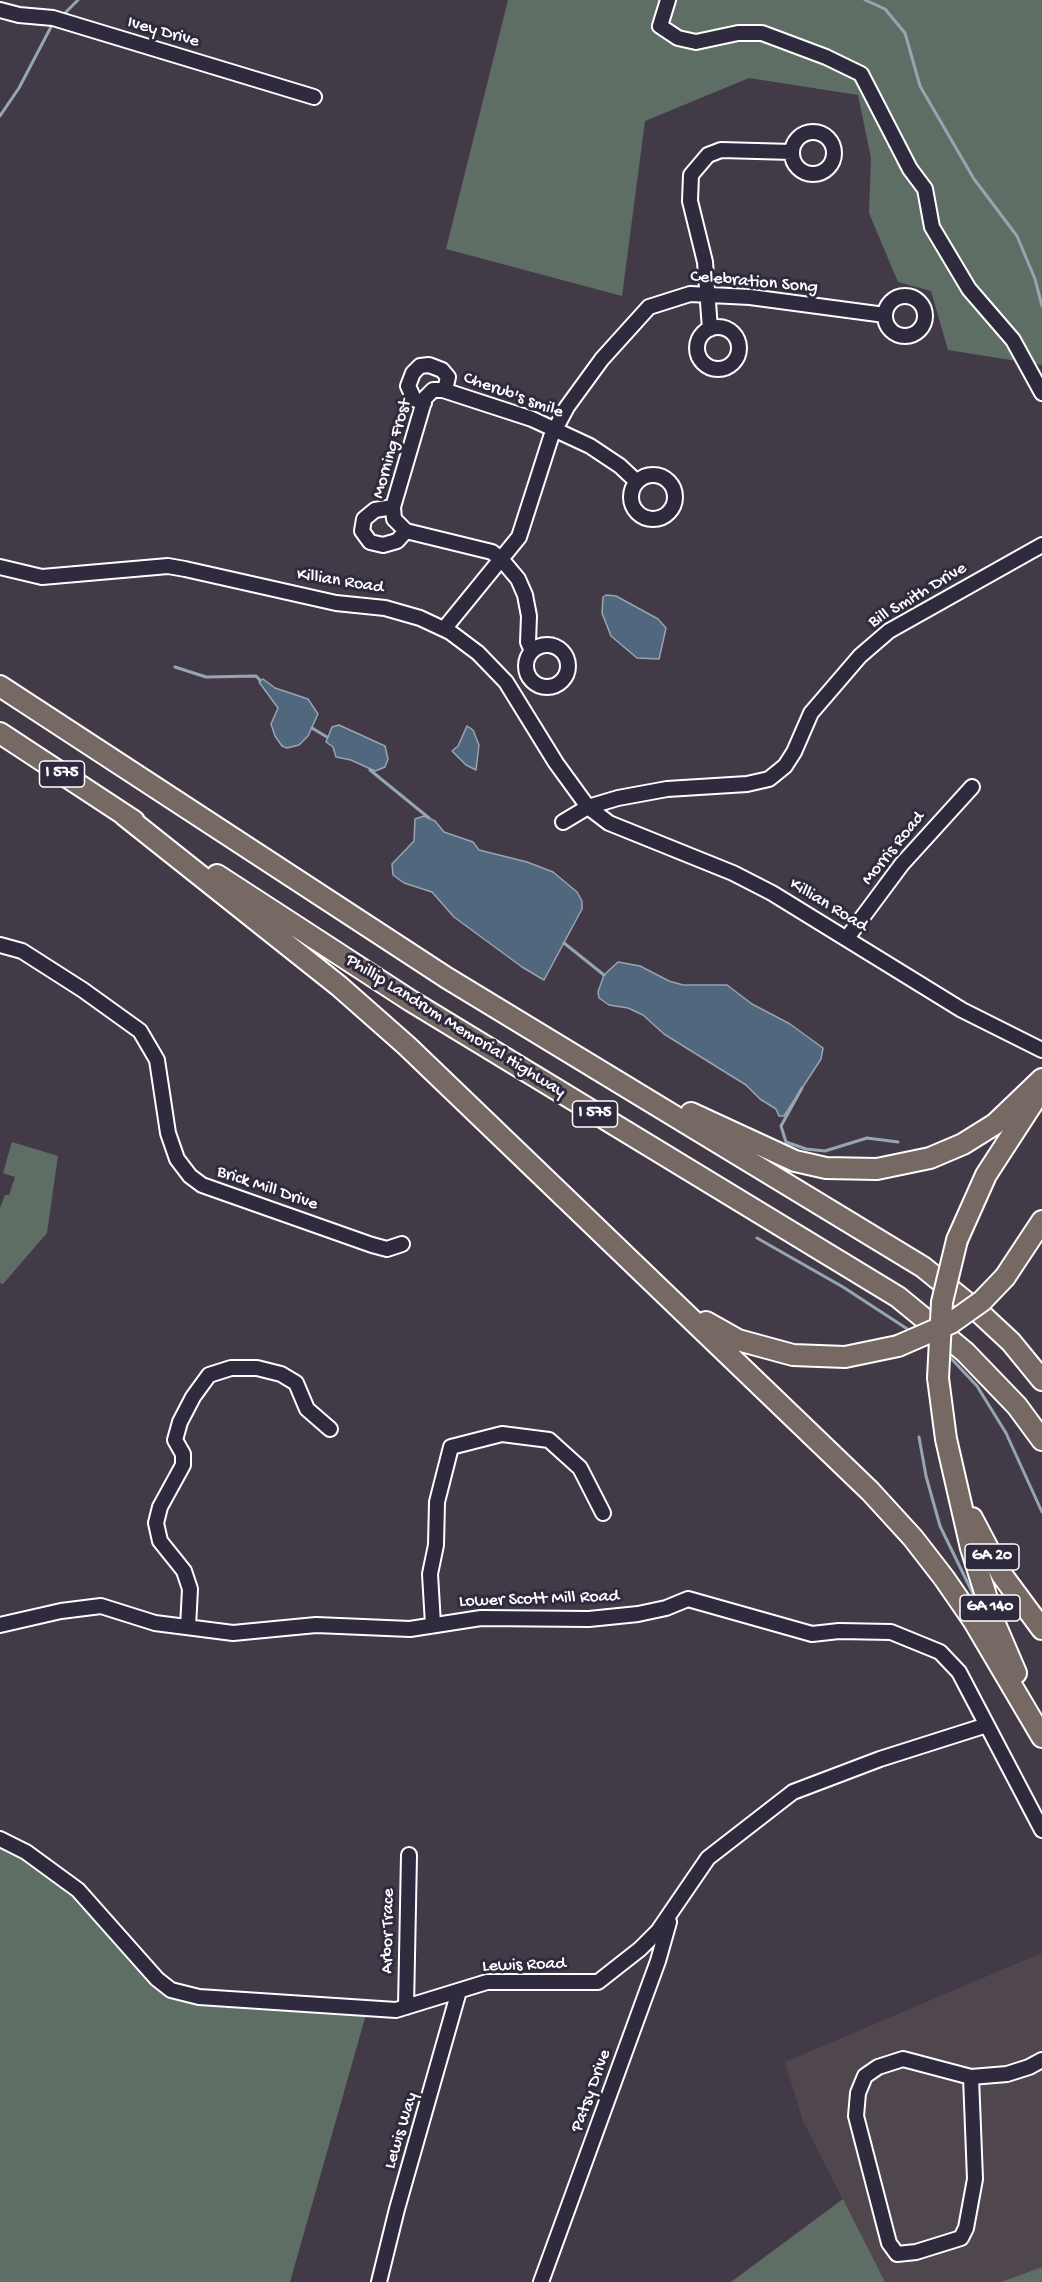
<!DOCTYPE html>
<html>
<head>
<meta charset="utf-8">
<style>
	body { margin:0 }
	canvas { display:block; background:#423b47 }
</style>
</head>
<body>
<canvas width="1042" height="2282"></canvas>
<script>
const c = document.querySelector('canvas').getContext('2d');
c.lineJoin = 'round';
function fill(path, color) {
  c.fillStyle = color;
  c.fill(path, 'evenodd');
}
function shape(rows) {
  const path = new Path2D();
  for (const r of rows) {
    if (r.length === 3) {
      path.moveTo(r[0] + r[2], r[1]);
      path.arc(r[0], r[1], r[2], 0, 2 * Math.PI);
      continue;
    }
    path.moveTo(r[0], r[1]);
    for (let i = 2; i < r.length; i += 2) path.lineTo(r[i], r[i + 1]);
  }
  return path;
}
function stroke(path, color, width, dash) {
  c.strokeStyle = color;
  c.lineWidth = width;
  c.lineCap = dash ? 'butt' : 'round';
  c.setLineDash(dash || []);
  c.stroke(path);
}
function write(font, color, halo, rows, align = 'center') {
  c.font = font + ' "Gochi Hand",sans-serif';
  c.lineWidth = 6;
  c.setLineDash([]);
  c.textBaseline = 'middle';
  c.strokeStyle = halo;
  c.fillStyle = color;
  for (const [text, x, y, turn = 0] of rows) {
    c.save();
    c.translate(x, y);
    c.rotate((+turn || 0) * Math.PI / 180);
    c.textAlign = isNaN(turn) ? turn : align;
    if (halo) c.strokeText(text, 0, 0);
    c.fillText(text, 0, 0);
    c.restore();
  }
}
fill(shape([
	[1042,1953,1042,2267,1001,2282,885,2282,803,2121,785,2062]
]), '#50474e');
fill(shape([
	[508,0,1042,0,1042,365,948,350,931,291,898,282,869,213,871,158,858,95,749,78,645,121,622,296,446,249],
	[12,1142,58,1156,47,1233,3,1284,0,1283,0,1208,5,1195,9,1195,15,1177,3,1173],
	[0,1840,105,1912,179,1993,367,2011,290,2282,0,2282],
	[843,2199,885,2282,731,2282],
	[1042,2267,1042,2282,1001,2282]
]), '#5e6e65');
const water = shape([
	[606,595,616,596,658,619,666,628,659,659,637,658,611,636,602,613,603,597,606,595],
	[263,679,275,688,308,699,318,714,308,736,299,745,287,748,282,746,275,736,271,724,278,708,259,682,263,679],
	[339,725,385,746,388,759,385,767,375,771,351,760,336,757,333,747,326,742,332,727,339,725],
	[467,726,473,730,479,745,476,770,466,765,452,751,458,746,467,726],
	[424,816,435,821,444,832,473,842,479,850,527,862,553,872,577,892,582,901,582,909,544,980,522,967,454,917,432,892,404,883,393,875,392,864,414,841,415,819,424,816],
	[618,962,640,966,669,981,683,985,727,985,752,1004,790,1024,823,1048,821,1059,784,1116,779,1116,776,1109,760,1099,746,1085,664,1034,643,1015,628,1008,609,1005,599,998,598,992,604,975,618,962]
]);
fill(water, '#51677d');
stroke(water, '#97a4b1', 1.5);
stroke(shape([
	[865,0,885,9,905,33,920,86,974,179,1017,236,1035,279,1042,306],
	[64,14,78,0],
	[0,116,19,88,52,25],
	[175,667,206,677,256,676,260,680],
	[312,728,327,737],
	[370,770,429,818],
	[564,943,604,975],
	[802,1088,781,1126,786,1142,806,1149,825,1151,867,1138,898,1142],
	[757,1238,843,1287,912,1332],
	[946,1353,977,1386,1006,1433,1042,1512],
	[919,1437,926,1476,940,1526,978,1604]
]), '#97a4b1', 3);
const minor = shape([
	[668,0,660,26,678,38,696,42,738,33,762,33,826,57,861,74,910,169,925,189,932,227,969,289,1013,340,1042,393],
	[0,10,19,15,53,18,314,97],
	[813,153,21],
	[905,316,20],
	[718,348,21],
	[710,329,705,262,690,201,691,175,708,155,721,150,792,152],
	[424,403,414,399,408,386,413,373,420,366,429,365,442,370,448,377,445,390],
	[653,497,22],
	[393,507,375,510,364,519,362,531,370,542,383,545,397,541,406,531],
	[0,567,42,577,168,566,185,569,336,603,385,608,420,618,450,632,478,653,506,682,556,763,588,807,609,823,733,873,772,893,962,1010,1042,1050],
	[444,629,519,537,551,437,567,407,602,359,649,307,690,294,750,297,885,315],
	[547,666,21],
	[532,651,528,642,529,616,525,595,518,579,502,560,492,552,406,531,394,519,393,507,425,398,433,390,443,390,532,419,590,446,620,466,637,482],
	[563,822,588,807,618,798,667,789,747,784,769,779,785,766,794,752,811,713,860,656,889,631,1042,545],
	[847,938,902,864,972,787],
	[0,945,22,951,83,990,140,1031,157,1060,168,1133,177,1159,190,1176,202,1185,372,1245,387,1249,402,1244],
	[433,1624,430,1574,436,1545,437,1502,451,1447,502,1434,549,1440,580,1468,603,1513],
	[0,1625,61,1611,101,1606,155,1623,233,1633,316,1625,410,1629,481,1618,589,1619,638,1614,666,1608,688,1599,812,1634,839,1631,891,1632,940,1652,959,1672,1042,1830],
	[188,1627,190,1589,184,1571,160,1541,156,1523,160,1507,183,1465,183,1454,175,1440,180,1422,193,1397,209,1375,231,1368,257,1368,281,1374,296,1383,307,1409,330,1429],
	[0,1839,26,1852,78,1890,157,1979,171,1990,199,1997,396,2010,487,1982,598,1982,640,1949,658,1931,708,1858,793,1792,880,1759,987,1725],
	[406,2007,409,1855],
	[971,2077,975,2179,966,2228,961,2238,916,2252,897,2254,889,2243,856,2116,858,2093,865,2076,878,2067,903,2059,971,2077,1007,2074,1029,2067,1042,2060],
	[379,2282,397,2209,459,1991],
	[541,2282,658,1961,669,1922]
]);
const highway = shape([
	[0,686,447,978,923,1267,982,1315,1011,1342,1042,1380],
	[0,733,134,821],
	[124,815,339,986,407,1046,870,1491,913,1538,944,1578,973,1620,1042,1737],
	[217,875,411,1001,898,1297,965,1352,1017,1406,1042,1440],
	[691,1113,795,1161,826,1168,877,1169,930,1158,963,1144,995,1124,1042,1079],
	[957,1240,986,1175,1036,1098],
	[1005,1277,1042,1221],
	[706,1322,738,1340,793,1355,845,1357,898,1346],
	[938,1378,946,1439,971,1548,995,1624,1016,1673],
	[972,1518,1002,1575,1042,1629]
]);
stroke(minor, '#fff', 18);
stroke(highway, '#fff', 24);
stroke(minor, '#2f2a3d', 14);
stroke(highway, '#766964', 20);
const highwayBridge = shape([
	[898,1346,951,1323,982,1301,1005,1277],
	[938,1378,942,1302,957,1240]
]);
stroke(highwayBridge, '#fff', 24, []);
stroke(highwayBridge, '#766964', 20);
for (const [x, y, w] of [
	[62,774,45],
	[595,1114,45],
	[992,1557,54],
	[990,1608,60]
]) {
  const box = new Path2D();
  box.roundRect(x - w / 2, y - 13, w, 26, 4.5);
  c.fillStyle = '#2f2a3d';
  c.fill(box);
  stroke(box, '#fff', 1.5);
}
write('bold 16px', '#fff', null, [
	["I 575",62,774],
	["I 575",595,1114],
	["GA 20",992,1557],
	["GA 140",990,1608]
]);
write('18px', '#fff', '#2f2a3d', [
	["Ivey Drive",163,33,16],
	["Celebration Song",754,283,5],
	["Cherub's smile",513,396,20],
	["Morning Frost",393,449,-74],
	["Killian Road",340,582,9],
	["Bill Smith Drive",918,596,-31],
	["Morris Road",894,849,-51],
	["Killian Road",828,906,31],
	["Phillip Landrum Memorial Highway",455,1027,32],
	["Brick Mill Drive",267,1189,19],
	["Lower Scott Mill Road",539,1600,-2],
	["Arbor Trace",389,1931,-89],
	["Lewis Road",524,1966,-2],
	["Patsy Drive",592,2091,-70],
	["Lewis Way",402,2131,-73]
]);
</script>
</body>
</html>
